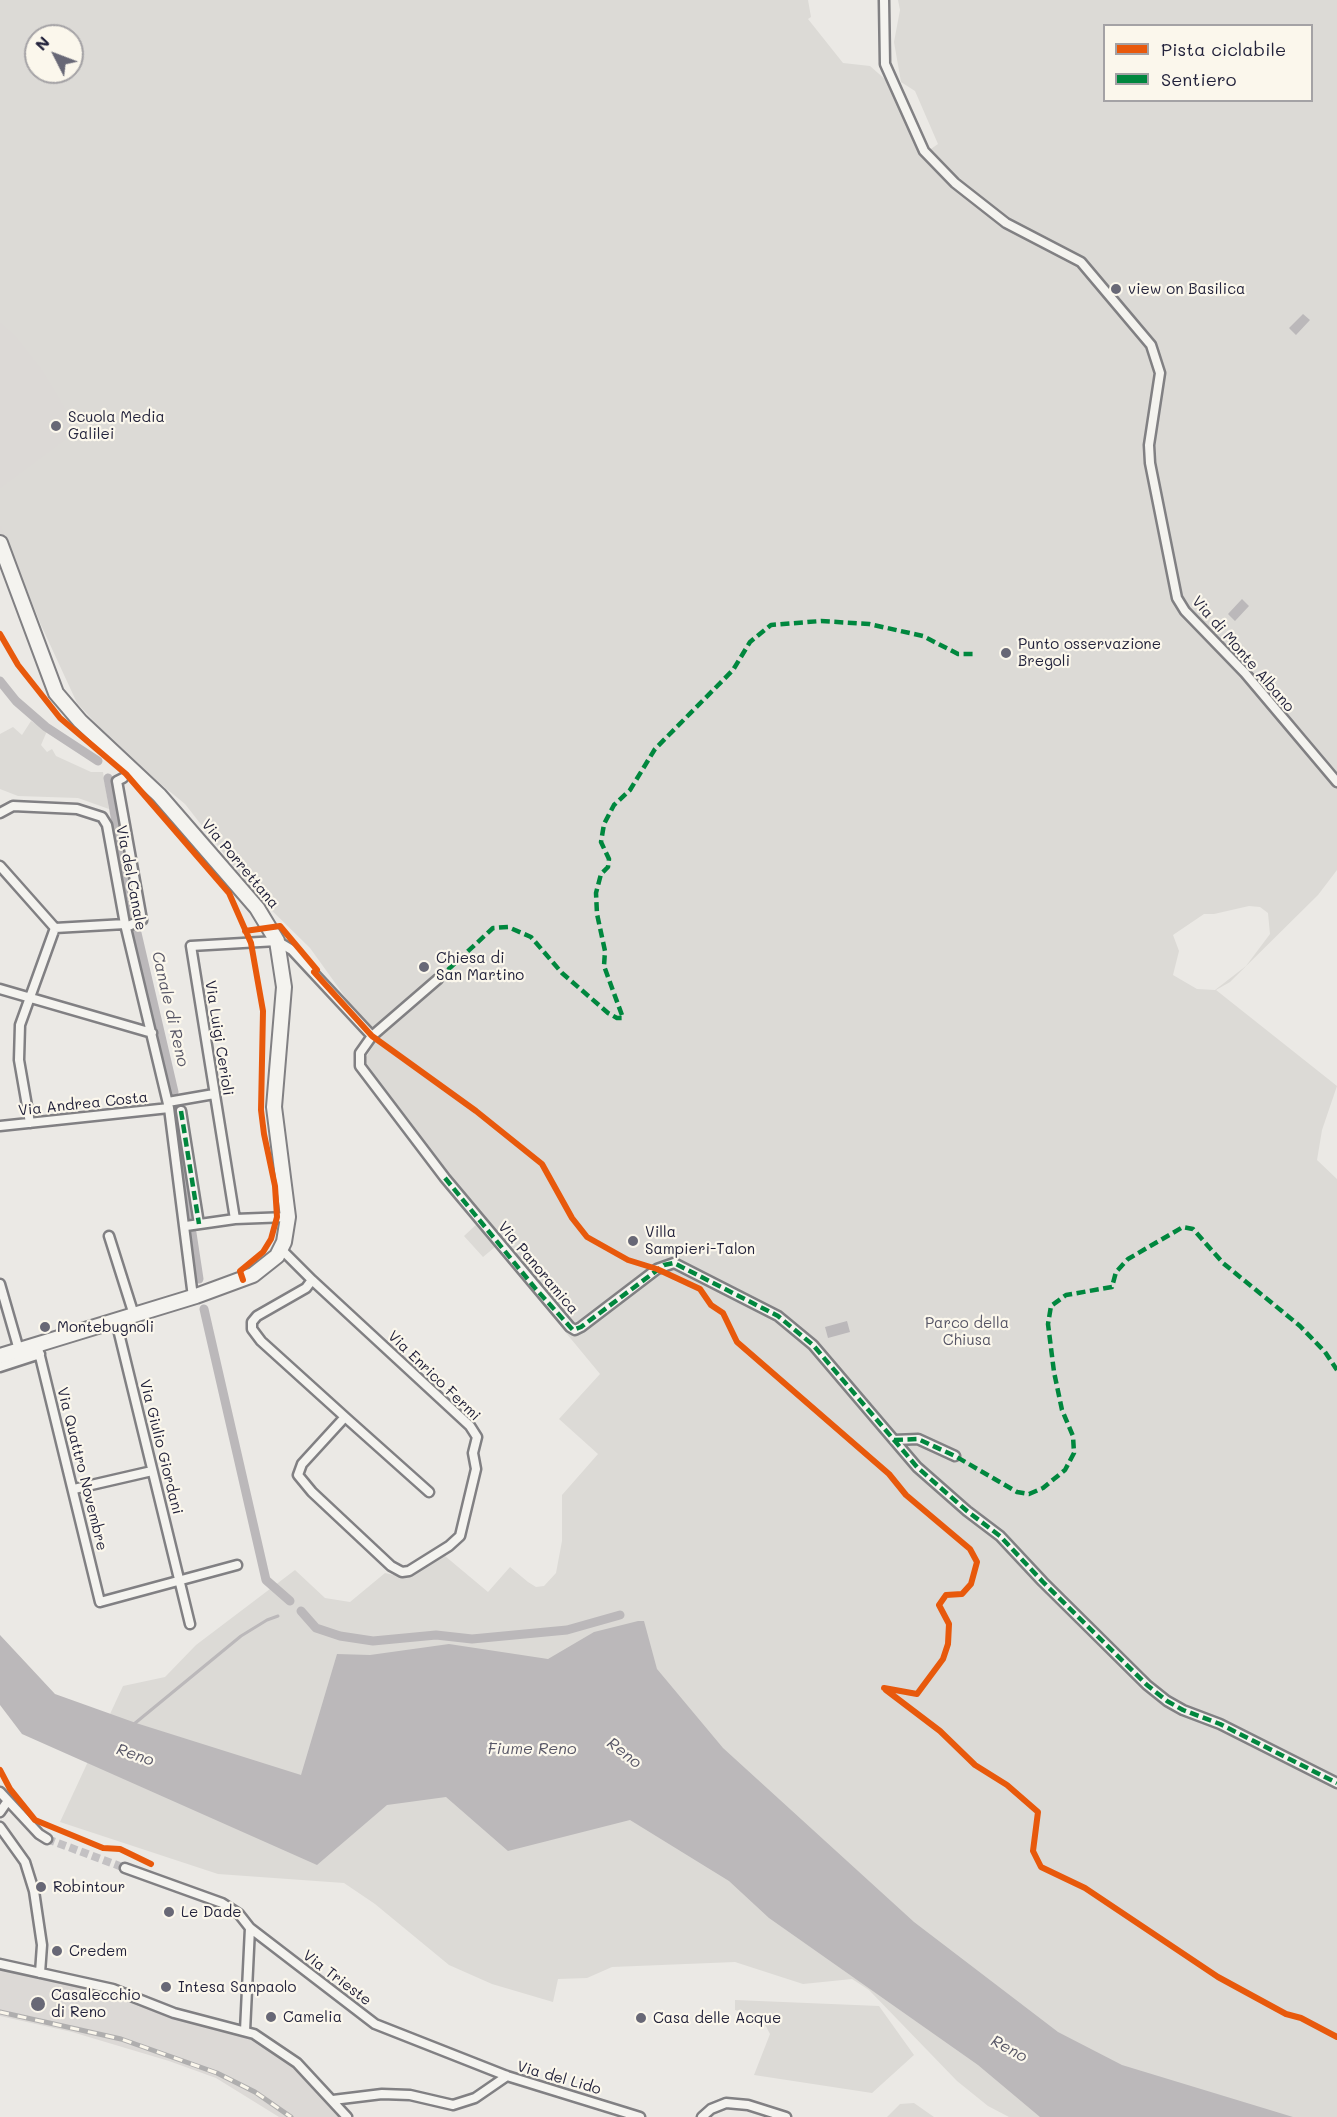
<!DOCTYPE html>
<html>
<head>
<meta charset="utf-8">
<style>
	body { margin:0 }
	#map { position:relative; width:1337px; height:2117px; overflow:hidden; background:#ebe9e5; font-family:Mali,sans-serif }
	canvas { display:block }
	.legend { position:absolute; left:1103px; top:24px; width:210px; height:78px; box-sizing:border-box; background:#fbf7ec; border:2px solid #a4a2a5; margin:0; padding:8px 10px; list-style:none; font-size:18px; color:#22223b }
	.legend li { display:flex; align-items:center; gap:12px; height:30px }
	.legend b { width:30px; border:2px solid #a4a2a5 }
	.north { position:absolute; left:24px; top:24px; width:60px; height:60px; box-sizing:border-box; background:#fbf7ec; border:2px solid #a4a2a5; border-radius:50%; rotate:312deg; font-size:16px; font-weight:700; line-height:24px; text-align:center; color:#22223b }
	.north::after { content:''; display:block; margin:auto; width:21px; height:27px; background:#686876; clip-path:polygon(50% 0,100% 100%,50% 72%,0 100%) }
</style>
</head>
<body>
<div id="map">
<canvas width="1337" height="2117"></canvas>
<ul class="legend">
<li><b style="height:8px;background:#e8590c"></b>Pista ciclabile</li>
<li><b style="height:8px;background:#00873e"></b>Sentiero</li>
</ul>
<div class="north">N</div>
</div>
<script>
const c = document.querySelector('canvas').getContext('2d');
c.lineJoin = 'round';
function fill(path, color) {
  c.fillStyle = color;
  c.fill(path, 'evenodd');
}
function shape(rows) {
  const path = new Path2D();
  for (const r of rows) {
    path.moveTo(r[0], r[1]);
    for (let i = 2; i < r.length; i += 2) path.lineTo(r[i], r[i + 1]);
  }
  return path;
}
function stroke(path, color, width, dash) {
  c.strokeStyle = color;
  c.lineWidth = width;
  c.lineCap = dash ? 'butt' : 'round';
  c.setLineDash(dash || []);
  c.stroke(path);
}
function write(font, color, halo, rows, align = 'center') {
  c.font = font + ' Mali,sans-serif';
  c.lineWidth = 4.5;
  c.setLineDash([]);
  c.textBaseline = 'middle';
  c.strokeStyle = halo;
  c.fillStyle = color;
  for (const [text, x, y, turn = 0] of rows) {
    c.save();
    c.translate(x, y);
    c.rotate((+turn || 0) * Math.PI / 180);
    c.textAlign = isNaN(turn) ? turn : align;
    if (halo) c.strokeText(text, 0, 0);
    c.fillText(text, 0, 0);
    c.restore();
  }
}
fill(shape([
	[0,303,133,448,4,552,0,544],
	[0,1966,138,2001,241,2034,278,2052,310,2081,340,2117,279,2117,216,2078,169,2061,72,2032,0,2016]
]), '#dcd9d6');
fill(shape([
	[0,0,808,0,811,17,808,19,843,63,870,66,886,80,925,153,938,144,915,91,901,82,894,42,900,10,898,0,1337,0,1337,870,1318,895,1230,982,1216,990,1337,1086,1322,1130,1317,1160,1337,1179,1337,2117,1009,2117,988,2106,957,2081,869,1990,852,1979,803,1984,735,1962,612,1967,587,1978,558,1979,553,2002,492,1984,449,1965,375,1904,344,1883,218,1874,60,1822,123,1686,165,1677,196,1645,295,1570,325,1598,350,1602,385,1573,407,1578,445,1556,488,1592,510,1567,528,1582,536,1587,544,1586,556,1573,562,1541,562,1495,598,1454,559,1419,600,1374,495,1247,483,1257,464,1236,478,1223,362,1064,374,1044,374,1037,310,948,257,896,185,804,124,754,77,703,41,625,0,524,0,488,78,430,41,369,14,335,0,323],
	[1104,26,1312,26,1312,100,1104,100],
	[36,36,72,36,72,72,36,72],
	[1249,906,1260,907,1268,913,1270,934,1246,966,1215,990,1197,989,1173,975,1179,951,1173,935,1204,914,1214,914],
	[31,721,47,731,41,745,47,752,52,749,56,756,91,772,103,772,109,809,78,798,18,796,0,789,0,734,13,727,22,735],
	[735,2000,879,2006,914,2055,872,2093,754,2075,770,2034,761,2017,735,2010],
	[914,2103,934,2117,887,2117,900,2104]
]), '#dcdad6');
fill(shape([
	[1303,314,1310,320,1296,335,1289,328],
	[1242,599,1249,606,1235,621,1228,614],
	[847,1321,850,1332,828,1338,825,1327],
	[638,1621,644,1621,657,1669,723,1748,914,1922,1058,2032,1122,2065,1293,2117,1040,2117,978,2065,769,1918,729,1881,630,1820,508,1851,446,1797,387,1805,317,1865,22,1734,0,1705,0,1635,55,1694,136,1723,301,1775,337,1654,370,1655,449,1644,548,1659,594,1632]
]), '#bbb8ba');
stroke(shape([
	[134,1724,241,1636,267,1620,278,1616]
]), '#bbb8ba', 3);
stroke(shape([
	[0,681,16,701,46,727,98,761],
	[108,778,133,914],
	[137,933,174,1092],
	[176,1107,190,1217],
	[192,1233,199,1279],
	[204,1309,266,1580,290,1601],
	[301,1611,316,1628,340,1636,373,1641,436,1635,472,1639,567,1630,620,1615]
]), '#bbb8ba', 9);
stroke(shape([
	[47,1839,125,1868]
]), '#c3c1c3', 8, [8, 4]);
const minor = shape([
	[884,0,885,64,924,151,955,183,1006,223,1081,262,1151,345,1160,373,1149,445,1150,463,1177,598,1185,611,1245,673,1337,782],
	[123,778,117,781,142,920,126,927],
	[0,813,13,806,77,809,102,817,107,825,125,924,169,1108,193,1297],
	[0,866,55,928],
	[55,928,125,924],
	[438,979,372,1036,360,1053,360,1066,445,1178,570,1327,575,1330,581,1327,657,1269,674,1263,778,1316,813,1345,917,1467,967,1511,1000,1536,1043,1582,1147,1685,1167,1701,1183,1710,1220,1724,1337,1783],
	[0,989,152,1033],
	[168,1102,214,1094],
	[181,1111,199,1224],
	[30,1123,19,1060,20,1025,55,928],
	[0,1126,169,1108],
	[235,1219,191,946,277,941,292,950,372,1036],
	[186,1226,235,1219,288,1217],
	[109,1236,134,1315],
	[281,1249,312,1280,306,1288,257,1316,252,1322,252,1329,261,1341,345,1417,302,1464,298,1475,312,1492,391,1566,402,1572,409,1571,449,1546,460,1536,476,1469,473,1453,477,1437,470,1426,312,1280],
	[0,1284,19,1350],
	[116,1321,190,1624],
	[37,1344,100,1602,237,1565],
	[0,1367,40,1354],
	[345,1417,429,1492],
	[894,1440,918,1439,955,1456],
	[74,1489,152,1471],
	[0,1792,39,1834,47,1839],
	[0,1812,7,1802],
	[0,1827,25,1862,34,1891,42,1945,40,1973],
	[125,1868,222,1903,239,1914,250,1928,375,2024,507,2076,640,2117],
	[0,1964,113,1989,174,2013,254,2034,297,2063,347,2117],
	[245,2031,250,1928],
	[333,2100,382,2094,410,2095,453,2105,475,2098,507,2076],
	[702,2117,711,2109,726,2103,748,2105,786,2117]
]);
const primary = shape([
	[0,543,56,693,80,721,159,795,257,908,277,941,284,987,274,1107,288,1217,284,1242,277,1256,253,1275,196,1296,0,1356]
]);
stroke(minor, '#818083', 13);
stroke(primary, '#818083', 18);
stroke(minor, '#f4f3ef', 8);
stroke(primary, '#f4f3ef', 14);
const rail = shape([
	[0,2012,121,2039,217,2073,255,2092,291,2117]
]);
stroke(rail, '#afaeae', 5);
stroke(rail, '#fbf7ec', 3, [9]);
stroke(shape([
	[438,979,493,928,508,927,531,937,562,973,608,1013,617,1018,623,1018,604,966,605,951,597,914,596,893,601,874,608,867,609,859,601,842,604,824,614,805,630,790,655,749,733,670,750,642,771,625,821,621,869,624,923,636,958,654,975,654],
	[181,1111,199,1224],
	[445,1178,535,1288,573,1330,581,1327,664,1265,674,1263,778,1316,813,1345,917,1467,967,1511,1000,1536,1043,1582,1147,1685,1167,1701,1183,1710,1220,1724,1337,1783],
	[894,1440,918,1439,955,1456,1017,1492,1029,1494,1043,1488,1065,1470,1074,1453,1073,1436,1062,1410,1054,1372,1048,1324,1051,1306,1066,1295,1112,1287,1116,1272,1128,1259,1183,1227,1193,1229,1223,1263,1300,1326,1325,1352,1337,1370]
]), '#00873e', 4.5, [9, 4.5]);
stroke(shape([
	[0,634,18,665,60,718,126,774,229,893,251,943,263,1011,261,1110,264,1134,275,1186,277,1217,271,1239,263,1252,240,1271,243,1280],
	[245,931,280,926,317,970,314,972,372,1036,476,1111,542,1164,572,1218,587,1237,628,1260,657,1269,700,1289,711,1305,723,1313,737,1342,889,1474,906,1495,970,1549,977,1562,971,1584,962,1594,946,1595,939,1605,949,1624,948,1644,943,1659,917,1694,884,1688],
	[886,1690,940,1731,975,1765,1007,1785,1038,1812,1033,1851,1041,1867,1085,1888,1218,1977,1286,2014,1301,2018,1337,2037],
	[0,1770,10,1789,35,1820,103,1848,120,1849,151,1864]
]), '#e8590c', 6);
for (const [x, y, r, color] of [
	[1116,289,6,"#686876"],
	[56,426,6,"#686876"],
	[1006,653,6,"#686876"],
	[424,967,6,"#686876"],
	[633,1241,6,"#686876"],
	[45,1327,6,"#686876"],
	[41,1887,6,"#686876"],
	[169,1912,6,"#686876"],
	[57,1951,6,"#686876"],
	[166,1987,6,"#686876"],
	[38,2004,8,"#686876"],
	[271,2017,6,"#686876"],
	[641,2018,6,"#686876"]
]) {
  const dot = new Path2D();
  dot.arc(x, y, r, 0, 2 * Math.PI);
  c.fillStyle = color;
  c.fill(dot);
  stroke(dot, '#fbf7ec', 2);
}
write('15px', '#22223b', '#fbf7ec', [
	["view on Basilica",1128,289],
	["Scuola Media",68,417],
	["Galilei",68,434],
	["Punto osservazione",1018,644],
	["Bregoli",1018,661],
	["Chiesa di",436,958],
	["San Martino",436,975],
	["Villa",645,1232],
	["Sampieri-Talon",645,1249],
	["Montebugnoli",57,1327],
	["Robintour",53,1887],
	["Le Dade",181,1912],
	["Credem",69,1951],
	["Intesa Sanpaolo",178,1987],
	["Casalecchio",51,1995],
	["di Reno",51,2012],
	["Camelia",283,2017],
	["Casa delle Acque",653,2018]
], 'left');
write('15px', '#22223b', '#fbf7ec', [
	["Via di Monte Albano",1243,654,49],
	["Via Porrettana",240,864,50],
	["Via del Canale",131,878,79],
	["Via Luigi Cerioli",219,1038,81],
	["Via Andrea Costa",83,1104,-6],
	["Via Panoramica",538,1268,50],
	["Via Enrico Fermi",434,1376,44],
	["Via Giulio Giordani",161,1447,76],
	["Via Quattro Novembre",82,1469,76],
	["Via Trieste",337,1978,37],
	["Via del Lido",559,2078,16]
]);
write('15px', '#565566', '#fbf7ec', [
	["Parco della",967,1323],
	["Chiusa",967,1340]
]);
write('italic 16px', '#575666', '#fbf7ec', [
	["Canale di Reno",170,1009,77],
	["Fiume Reno",532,1749],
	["Reno",624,1753,38],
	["Reno",135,1755,19],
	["Reno",1009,2049,28]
]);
</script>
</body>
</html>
